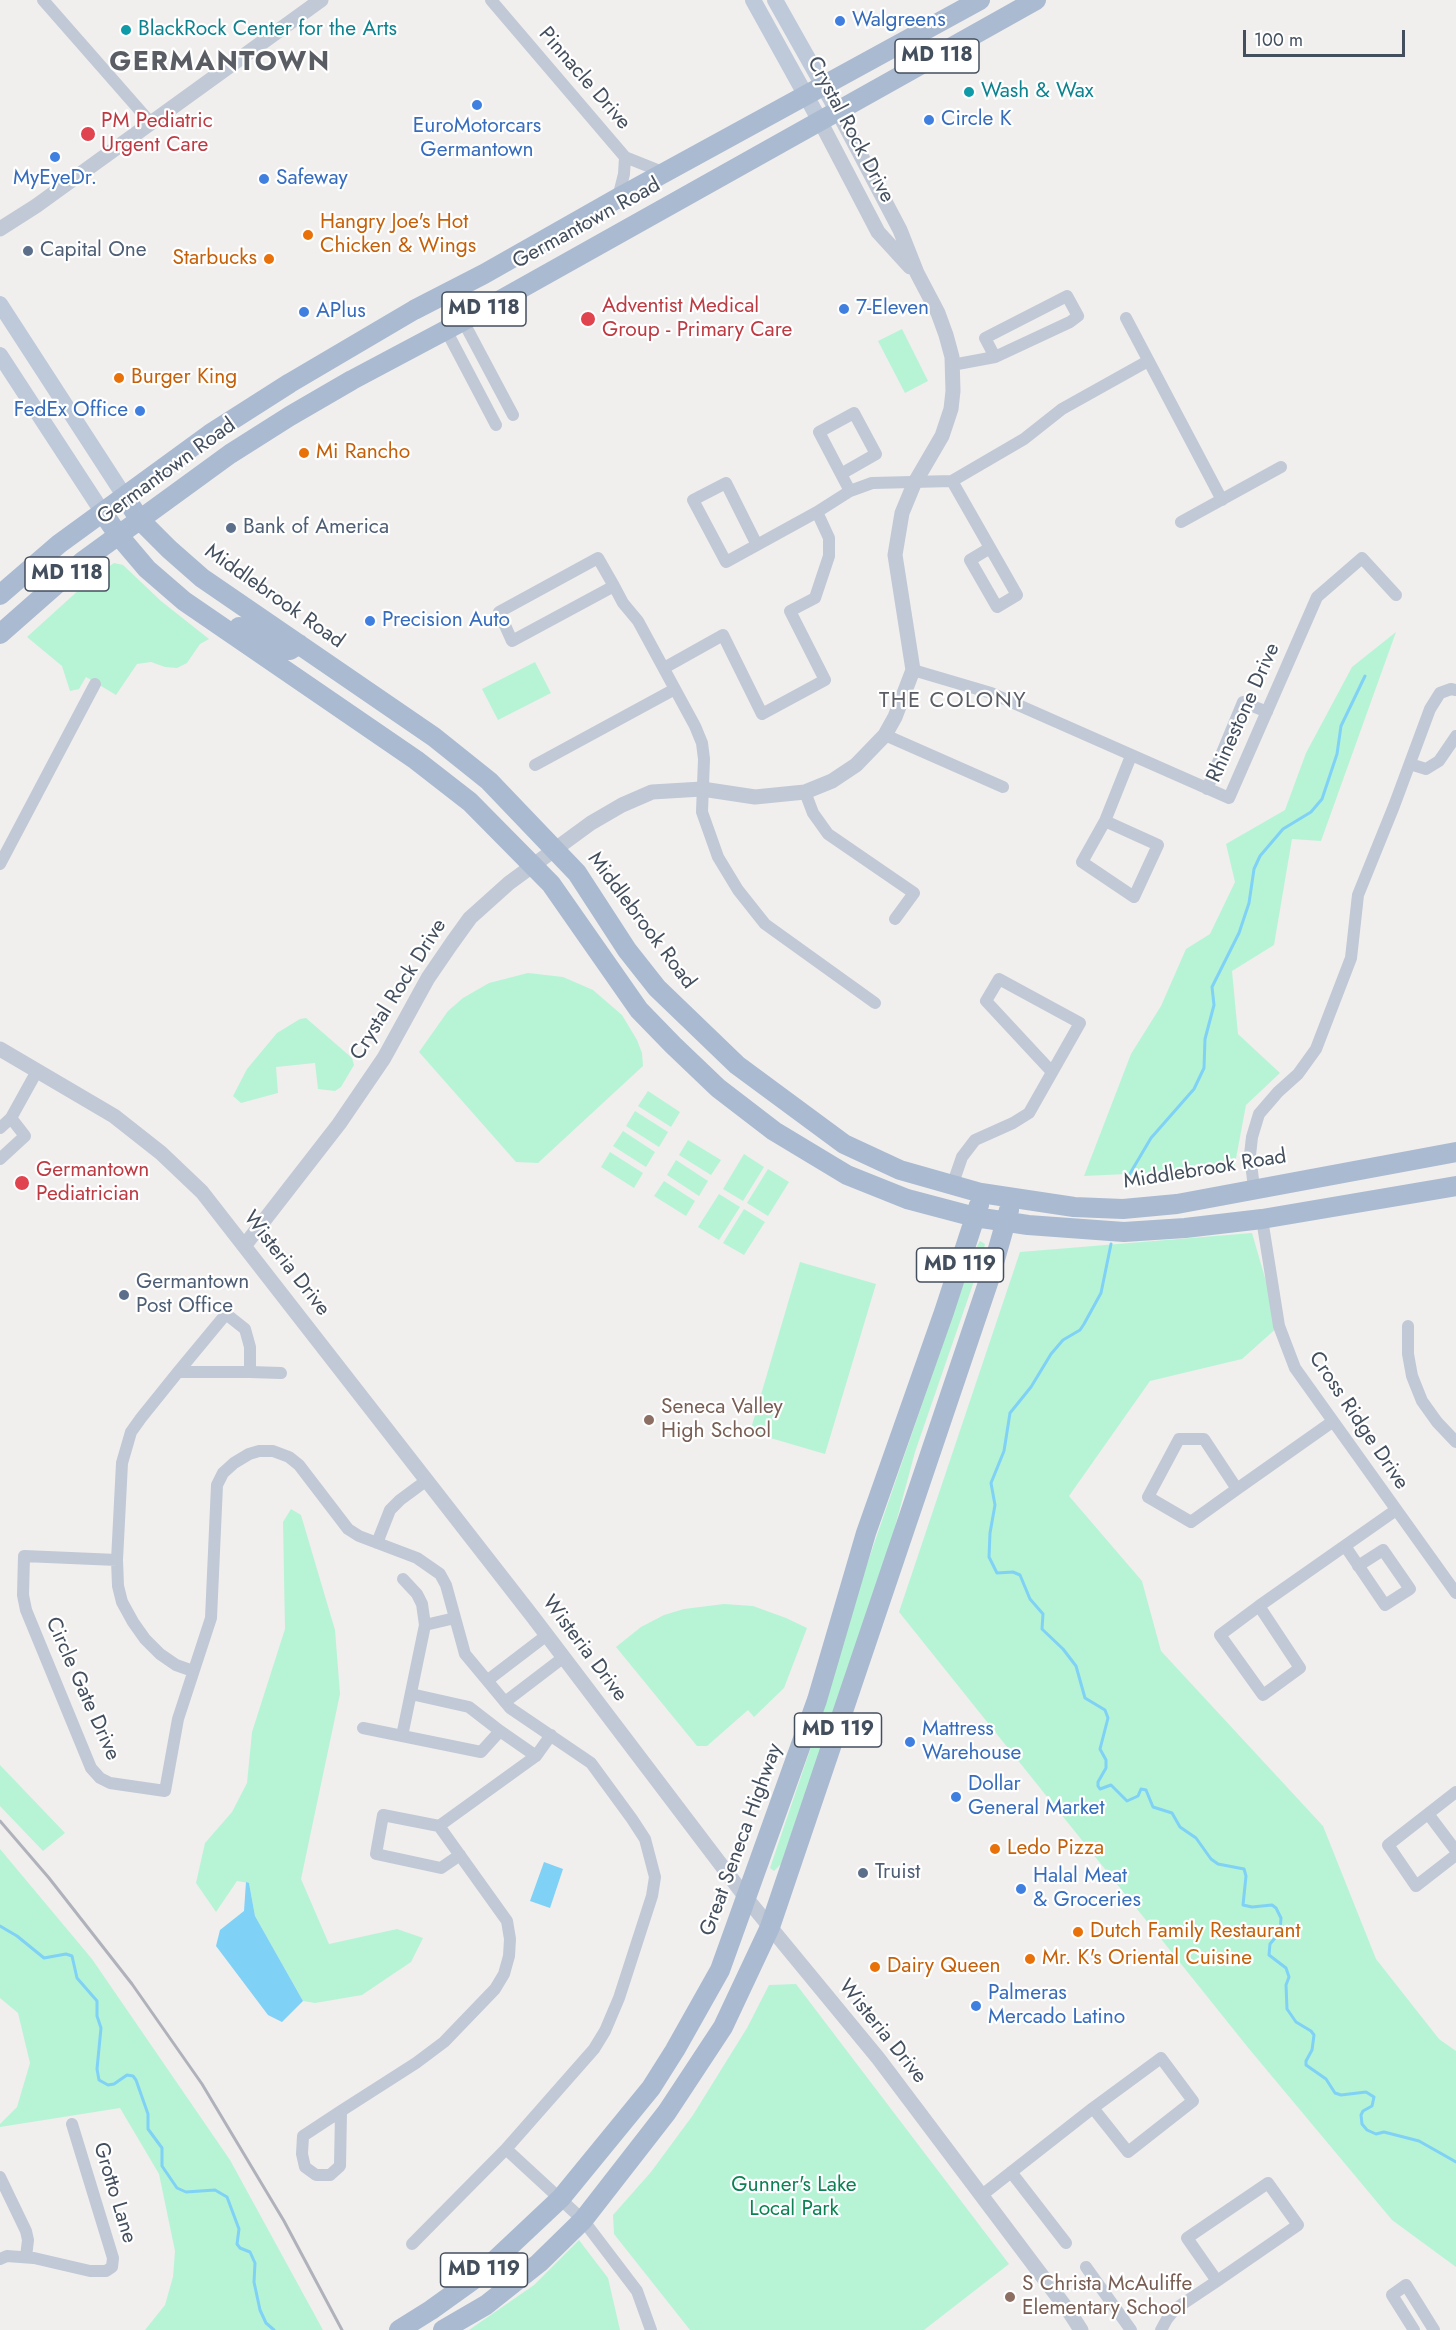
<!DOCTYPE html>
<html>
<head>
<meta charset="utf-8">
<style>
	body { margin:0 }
	#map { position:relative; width:1456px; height:2330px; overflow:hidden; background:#f1eeee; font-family:Jost,sans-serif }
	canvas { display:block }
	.scale { position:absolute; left:1243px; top:30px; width:162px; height:27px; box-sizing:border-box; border:3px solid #444f5e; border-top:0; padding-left:8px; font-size:18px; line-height:21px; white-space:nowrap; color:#444f5e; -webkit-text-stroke:4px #fff; paint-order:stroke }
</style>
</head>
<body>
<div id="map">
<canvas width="1456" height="2330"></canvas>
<div class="scale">100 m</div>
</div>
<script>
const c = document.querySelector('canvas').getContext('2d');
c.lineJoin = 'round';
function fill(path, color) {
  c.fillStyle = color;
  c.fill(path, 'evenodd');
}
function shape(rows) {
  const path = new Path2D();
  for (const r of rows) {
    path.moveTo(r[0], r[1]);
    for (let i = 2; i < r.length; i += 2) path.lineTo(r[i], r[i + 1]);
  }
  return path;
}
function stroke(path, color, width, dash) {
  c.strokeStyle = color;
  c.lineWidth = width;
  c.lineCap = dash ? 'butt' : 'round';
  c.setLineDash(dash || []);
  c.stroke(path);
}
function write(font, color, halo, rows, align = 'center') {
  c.font = font + ' Jost,sans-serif';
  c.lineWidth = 4.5;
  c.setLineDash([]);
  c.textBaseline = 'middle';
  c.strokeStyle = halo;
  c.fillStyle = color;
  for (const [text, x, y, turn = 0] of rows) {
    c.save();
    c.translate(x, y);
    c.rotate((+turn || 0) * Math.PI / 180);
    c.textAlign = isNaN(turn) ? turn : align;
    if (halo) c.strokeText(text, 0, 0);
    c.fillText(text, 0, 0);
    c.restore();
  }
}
fill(shape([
	[902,329,928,381,905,393,878,341],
	[114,563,123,565,161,601,209,639,200,644,187,663,177,668,165,667,151,662,137,664,116,695,86,677,79,689,70,691,62,666,27,637,92,578],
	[1396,632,1321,841,1292,839,1274,945,1232,971,1238,1034,1280,1073,1246,1105,1234,1169,1084,1176,1131,1054,1161,1006,1186,949,1210,934,1235,882,1226,844,1285,810,1306,753,1352,667],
	[535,662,551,693,498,720,482,689],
	[528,973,563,977,593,990,622,1015,637,1040,642,1053,643,1066,538,1163,516,1162,419,1052,448,1011,463,998,489,983],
	[306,1018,352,1058,354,1065,341,1087,335,1091,318,1089,315,1063,276,1067,278,1093,241,1103,233,1096,247,1069,277,1033,300,1019],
	[648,1091,680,1112,671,1127,638,1106],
	[635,1111,668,1132,659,1147,626,1126],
	[623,1131,655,1152,646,1167,613,1146],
	[688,1140,721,1160,711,1175,679,1155],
	[610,1152,643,1173,634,1188,601,1167],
	[744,1154,764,1167,743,1201,723,1189],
	[676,1160,708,1181,699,1196,667,1175],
	[768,1169,789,1182,768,1216,747,1203],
	[664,1181,695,1201,686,1216,654,1196],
	[719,1194,740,1207,719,1240,698,1227],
	[744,1209,765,1222,744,1255,723,1243],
	[1252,1233,1279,1326,1242,1359,1150,1381,1069,1496,1142,1581,1161,1651,1323,1826,1376,1959,1439,2039,1456,2051,1456,2267,1392,2220,1250,2050,899,1612,1020,1252],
	[980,1241,985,1244,982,1258,915,1452,889,1549,781,1864,774,1871,770,1868,813,1741,853,1605,975,1250],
	[800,1262,876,1284,825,1454,750,1432],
	[291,1509,301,1515,335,1630,340,1694,301,1879,329,1944,397,1929,423,1938,411,1962,362,1995,315,2003,303,2001,255,1916,249,1883,237,1881,216,1912,196,1883,205,1843,232,1812,247,1783,252,1732,285,1629,283,1522],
	[724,1604,753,1606,786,1618,807,1628,784,1688,754,1717,748,1710,707,1746,697,1746,616,1647,641,1627,664,1615,684,1609],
	[0,1765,65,1833,43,1851,0,1806],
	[0,1849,92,1959,230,2160,323,2330,145,2330,165,2305,173,2277,175,2251,159,2174,120,2108,0,2127,0,2124,17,2107,30,2063,18,2013,0,1998],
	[796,1984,1009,2264,924,2330,690,2330,614,2234,613,2215,651,2172,693,2115,747,2028,769,1985],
	[579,2240,608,2278,620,2330,469,2330,534,2285]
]), '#b7f4d5');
fill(shape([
	[544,1862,563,1869,550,1908,530,1901],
	[246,1882,249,1883,255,1916,303,2001,282,2022,268,2015,216,1946,220,1930,244,1911]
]), '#7fd1f6');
stroke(shape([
	[1125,1182,1151,1138,1194,1089,1204,1068,1205,1039,1214,1005,1212,987,1239,933,1249,903,1254,869,1260,856,1283,829,1311,812,1322,799,1337,754,1341,726,1365,676],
	[1111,1244,1101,1293,1084,1324,1080,1330,1063,1340,1051,1354,1031,1387,1010,1413,1004,1451,991,1483,995,1505,990,1533,989,1557,997,1573,1013,1572,1020,1575,1030,1599,1043,1614,1042,1629,1063,1649,1076,1666,1085,1698,1105,1710,1108,1718,1100,1749,1106,1760,1106,1768,1098,1782,1098,1786,1100,1789,1111,1785,1127,1801,1138,1796,1141,1789,1146,1790,1153,1807,1172,1813,1180,1827,1196,1838,1211,1859,1218,1864,1244,1869,1246,1876,1243,1905,1252,1907,1272,1905,1276,1908,1281,1918,1280,1932,1270,1944,1269,1955,1286,1968,1289,1977,1286,1985,1287,2009,1296,2022,1311,2031,1314,2035,1312,2050,1306,2061,1306,2065,1326,2079,1335,2093,1341,2095,1366,2092,1374,2097,1372,2106,1363,2111,1361,2115,1362,2124,1367,2130,1376,2134,1384,2132,1419,2141,1456,2162],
	[0,1926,17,1936,44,1958,66,1954,72,1956,77,1978,97,2001,97,2016,101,2028,97,2069,99,2080,108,2085,114,2084,127,2075,133,2076,136,2080,148,2114,148,2129,162,2148,162,2166,177,2188,186,2192,215,2190,227,2197,239,2229,237,2244,240,2248,250,2252,255,2263,254,2282,260,2310,266,2323,274,2330]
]), '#7fd1f6', 3);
stroke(shape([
	[43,0,150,122],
	[491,0,625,157,665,173],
	[618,198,624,174,625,157],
	[1126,318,1222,500],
	[463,321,513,415],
	[446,330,496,425],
	[952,365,995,357,1070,322,1078,316,1067,296,985,338,995,357],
	[841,474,876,454,854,413,819,432,841,474,850,491],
	[952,481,1017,595,997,607,970,560,990,548],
	[1181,522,1281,467],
	[757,545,726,483,693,500,726,562,817,512],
	[614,586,512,641,499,612,598,558,614,586,623,603,638,621,695,726,702,743,704,759,702,812,718,857,738,890,765,924,875,1003],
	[664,668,723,635,762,714,825,680,790,611,815,598,829,556,829,538,817,512,850,491,872,483,952,481,1024,439,1062,409,1148,361],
	[913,670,991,693,1229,798,1317,597,1362,558,1396,595],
	[885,735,1003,787],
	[1410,764,1426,769,1439,761,1456,736],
	[535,765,675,689],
	[1207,789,1243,702,1267,712],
	[805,792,813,813,828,834,914,893,895,919],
	[1105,821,1158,845,1134,897,1082,862,1105,821,1131,756],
	[0,864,95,684],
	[0,1128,11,1118,37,1071],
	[0,1159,25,1136,11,1118],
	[952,1186,962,1157,975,1140,1013,1123,1029,1113,1080,1023,999,979,986,1001,1052,1072],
	[1254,1188,1250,1155,1252,1137,1259,1114,1278,1092,1298,1074,1316,1049,1351,958,1358,895,1394,806,1430,709,1440,693,1451,689,1456,690],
	[1262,1219,1279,1326,1295,1368,1456,1593],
	[1408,1326,1408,1354,1412,1376,1422,1401,1437,1422,1456,1442],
	[250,1372,281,1373],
	[1237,1489,1204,1439,1179,1439,1148,1497,1191,1522,1237,1489,1332,1422],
	[377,1543,390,1510,400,1500,427,1480],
	[1345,1546,1385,1605,1410,1589,1383,1550,1358,1566],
	[117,1560,122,1463,131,1432,141,1418,178,1372,226,1314,245,1329,250,1347,250,1372,178,1372],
	[1259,1606,1300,1668,1263,1695,1220,1635,1259,1606,1396,1510],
	[425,1625,455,1618],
	[193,1671,176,1665,160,1654,145,1639,133,1622,122,1602,118,1586,117,1560,24,1556,23,1595,26,1610,91,1768,100,1778,110,1783,165,1791,178,1719,211,1618,217,1485,223,1473,234,1463,249,1454,259,1451,273,1451,289,1457,299,1465,348,1529,359,1536,417,1558,440,1574,446,1585,465,1654,510,1708,591,1763,632,1819,645,1839,655,1877,652,1896,619,1998,605,2031,594,2049,506,2149],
	[488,1680,547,1635],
	[411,1694,469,1707,500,1731],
	[505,1702,564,1657],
	[363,1728,481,1752,500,1731,536,1756],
	[402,1736,425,1625,422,1604,417,1594,403,1579],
	[1456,1792,1388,1845,1416,1886,1456,1855],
	[1429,1815,1456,1851],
	[439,1826,383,1815,376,1854,441,1868,460,1855],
	[341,2111,340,2166,330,2175,316,2175,305,2167,302,2154,303,2136,341,2111,416,2063,444,2042,495,1989,504,1974,509,1956,510,1939,507,1921,439,1826,536,1756,551,1735],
	[1011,2172,1066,2243],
	[0,2177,26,2231,28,2240,26,2257],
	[982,2195,1093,2108,1161,2058,1193,2101,1128,2152,1093,2108],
	[412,2244,506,2149,583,2220,637,2291,651,2330],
	[0,2259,7,2256,34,2258,90,2271,106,2271,112,2267,113,2258,72,2124],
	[1086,2267,1131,2330],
	[1161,2330,1167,2319,1175,2309,1217,2281,1298,2225,1268,2183,1187,2238,1217,2281],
	[1414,2330,1392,2295,1406,2285,1434,2330]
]), '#c0c9d5', 12);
stroke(shape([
	[820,121,878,232,910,267],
	[0,229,36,206,321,0],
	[0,1049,114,1116,161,1153,202,1192,533,1617,747,1899,878,2058,1070,2313,1081,2330],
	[245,1245,339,1124,384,1058,428,978,452,943,470,918,509,883,591,823,622,805,652,792,702,789,755,797,805,792,832,781,856,765,885,735,895,717,913,670,895,555,902,513,914,484,942,436,951,409,953,391,952,357,946,335,938,313,917,273,900,230,838,112]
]), '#c0c9d5', 15);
stroke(shape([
	[753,0,820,121],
	[775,0,838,112],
	[0,304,125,497],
	[0,355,103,513]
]), '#bec9da', 16);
stroke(shape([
	[125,497,140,520,169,549,202,578,434,737,489,781,577,873,627,950,657,988,737,1065,844,1144,900,1170,981,1193,1074,1207,1123,1209,1177,1204,1456,1152],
	[103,513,119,536,147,569,184,601,416,760,470,802,551,884,639,1010,673,1045,718,1088,774,1131,847,1175,907,1199,975,1217,1028,1225,1124,1232,1185,1228,1262,1219,1456,1186],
	[0,595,59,544,210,434,290,383,414,310,484,274,618,198,980,0],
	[239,627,283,649,290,650,299,644],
	[0,634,83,561,230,454,290,416,352,380,463,321,1036,0],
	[399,2330,431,2310,477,2277,561,2198,651,2088,675,2050,720,1970,817,1700,866,1533,944,1312,979,1205],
	[443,2330,486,2305,539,2263,583,2220,667,2112,723,2027,770,1927,990,1277,1009,1210]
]), '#aabad1', 20);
stroke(shape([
	[0,1821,49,1878,132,1984,202,2084,284,2221,342,2330]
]), '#afb2ba', 3);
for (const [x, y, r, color] of [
	[840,21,6,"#3f7fe0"],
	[126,30,6,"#0f9aa8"],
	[969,92,6,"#0f9aa8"],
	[477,105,6,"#3f7fe0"],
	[929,120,6,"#3f7fe0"],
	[88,134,8,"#e0444e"],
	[55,157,6,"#3f7fe0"],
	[264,179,6,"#3f7fe0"],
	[308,235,6,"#e8710a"],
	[28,251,6,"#5c6f8a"],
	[269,259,6,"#e8710a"],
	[844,309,6,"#3f7fe0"],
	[304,312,6,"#3f7fe0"],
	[588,319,8,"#e0444e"],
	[119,378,6,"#e8710a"],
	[140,411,6,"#3f7fe0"],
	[304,453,6,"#e8710a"],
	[231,528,6,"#5c6f8a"],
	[370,621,6,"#3f7fe0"],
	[22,1183,8,"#e0444e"],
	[124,1295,6,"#5c6f8a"],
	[649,1420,6,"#8d6e63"],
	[910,1742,6,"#3f7fe0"],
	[956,1797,6,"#3f7fe0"],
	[995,1849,6,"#e8710a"],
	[863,1873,6,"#5c6f8a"],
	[1021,1889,6,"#3f7fe0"],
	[1078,1932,6,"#e8710a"],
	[1030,1959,6,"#e8710a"],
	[875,1967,6,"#e8710a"],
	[976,2006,6,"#3f7fe0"],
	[1010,2297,6,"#8d6e63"]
]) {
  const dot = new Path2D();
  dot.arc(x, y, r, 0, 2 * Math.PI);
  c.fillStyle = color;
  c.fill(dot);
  stroke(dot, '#fff', 2);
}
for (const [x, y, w] of [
	[937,56,84],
	[484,309,84],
	[67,574,84],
	[960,1265,87],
	[838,1730,87],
	[484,2270,87]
]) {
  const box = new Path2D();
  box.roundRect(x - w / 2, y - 17, w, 34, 4.5);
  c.fillStyle = '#fff';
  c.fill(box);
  stroke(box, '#444f5e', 1.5);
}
write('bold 20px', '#444f5e', null, [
	["MD 118",937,56],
	["MD 118",484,309],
	["MD 118",67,574],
	["MD 119",960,1265],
	["MD 119",838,1730],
	["MD 119",484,2270]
]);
write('21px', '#366cbe', '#fff', [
	["Walgreens",852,21],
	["Circle K",941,120],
	["EuroMotorcars",477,127,"center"],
	["Germantown",477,151,"center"],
	["MyEyeDr.",55,179,"center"],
	["Safeway",276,179],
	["7-Eleven",856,309],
	["APlus",316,312],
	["FedEx Office",128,411,"right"],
	["Precision Auto",382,621],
	["Mattress",922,1730],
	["Warehouse",922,1754],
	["Dollar",968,1785],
	["General Market",968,1809],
	["Halal Meat",1033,1877],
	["& Groceries",1033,1901],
	["Palmeras",988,1994],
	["Mercado Latino",988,2018]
], 'left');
write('21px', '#0d838f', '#fff', [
	["BlackRock Center for the Arts",138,30],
	["Wash & Wax",981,92]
], 'left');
write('21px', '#444f5e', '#fff', [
	["Pinnacle Drive",584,79,49],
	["Crystal Rock Drive",850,130,62],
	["Germantown Road",587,224,-29],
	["Germantown Road",167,472,-36],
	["Middlebrook Road",274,597,35],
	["Rhinestone Drive",1244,713,-66],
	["Middlebrook Road",641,921,53],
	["Crystal Rock Drive",399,990,-58],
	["Middlebrook Road",1205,1170,-9],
	["Wisteria Drive",286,1264,52],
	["Cross Ridge Drive",1358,1421,56],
	["Wisteria Drive",584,1649,53],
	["Circle Gate Drive",82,1689,66],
	["Great Seneca Highway",742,1840,-70],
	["Wisteria Drive",882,2032,51],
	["Grotto Lane",114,2193,73]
]);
write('21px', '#be3a42', '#fff', [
	["PM Pediatric",101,122],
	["Urgent Care",101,146],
	["Adventist Medical",602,307],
	["Group - Primary Care",602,331],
	["Germantown",36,1171],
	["Pediatrician",36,1195]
], 'left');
write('21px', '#c56008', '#fff', [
	["Hangry Joe's Hot",320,223],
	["Chicken & Wings",320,247],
	["Starbucks",257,259,"right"],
	["Burger King",131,378],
	["Mi Rancho",316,453],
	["Ledo Pizza",1007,1849],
	["Dutch Family Restaurant",1090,1932],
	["Mr. K's Oriental Cuisine",1042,1959],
	["Dairy Queen",887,1967]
], 'left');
write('21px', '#4e5e75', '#fff', [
	["Capital One",40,251],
	["Bank of America",243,528],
	["Germantown",136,1283],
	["Post Office",136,1307],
	["Truist",875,1873]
], 'left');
write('21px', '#785e54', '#fff', [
	["Seneca Valley",661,1408],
	["High School",661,1432],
	["S Christa McAuliffe",1022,2285],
	["Elementary School",1022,2309]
], 'left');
write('21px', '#0c8254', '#fff', [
	["Gunner's Lake",794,2186],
	["Local Park",794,2210]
]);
c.letterSpacing = '1.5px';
write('22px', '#5a5d64', '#fff', [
	["THE COLONY",953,702]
]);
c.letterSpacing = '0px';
c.letterSpacing = '1.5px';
write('bold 27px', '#5a5d64', '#fff', [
	["GERMANTOWN",220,63]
]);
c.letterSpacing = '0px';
</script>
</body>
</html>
